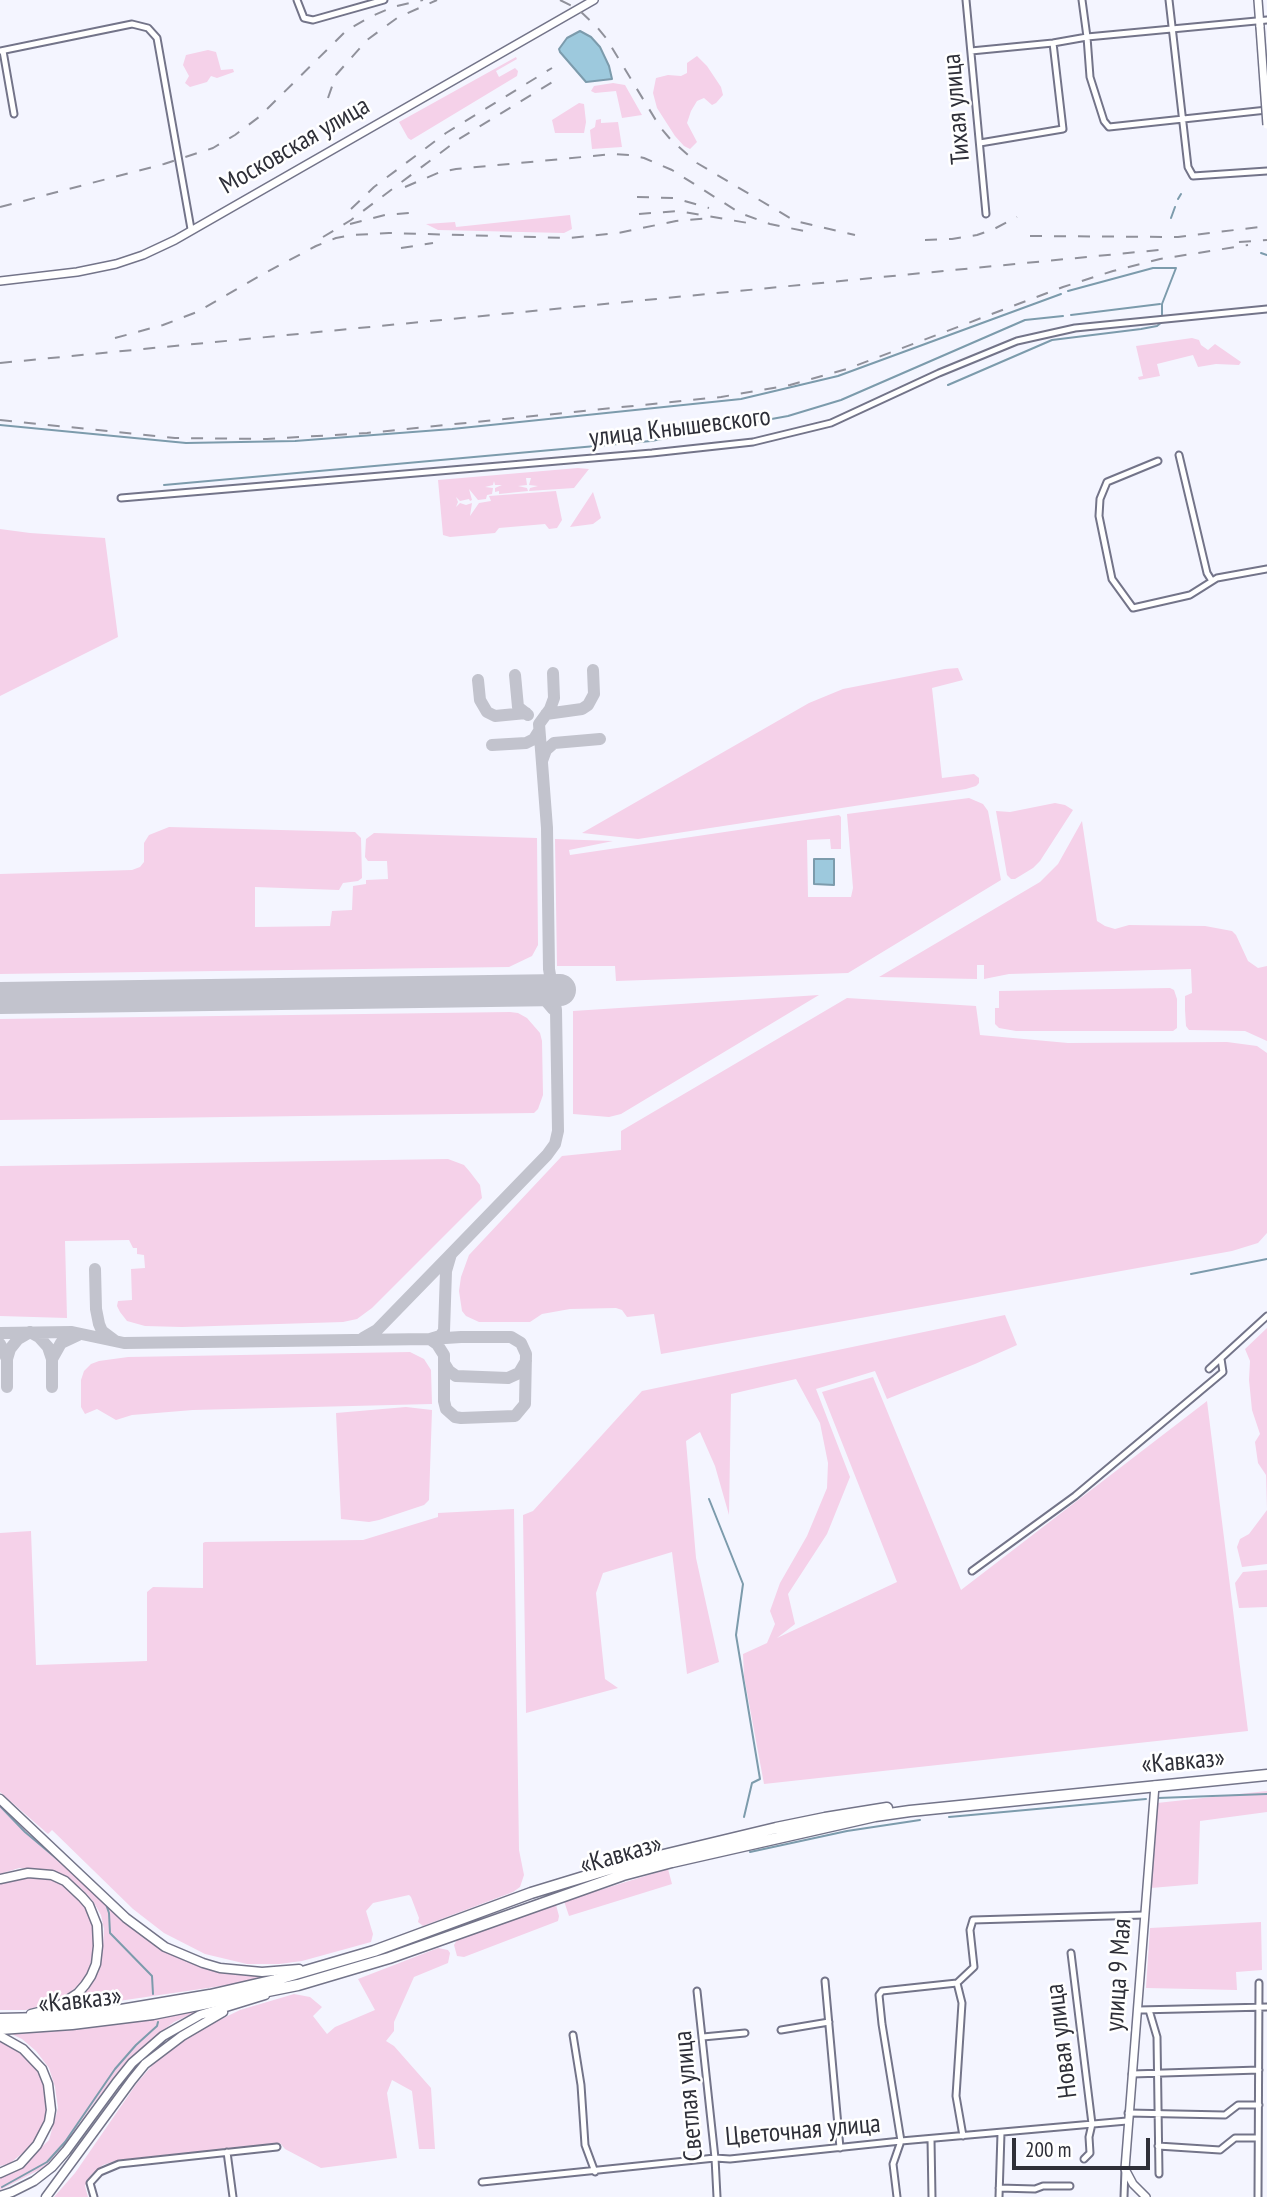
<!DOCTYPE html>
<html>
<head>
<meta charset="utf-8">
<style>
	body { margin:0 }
	#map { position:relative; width:1267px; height:2197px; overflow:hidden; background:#f4f5ff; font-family:"PT Sans Narrow",sans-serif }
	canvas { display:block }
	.scale { position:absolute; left:1012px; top:2138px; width:138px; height:32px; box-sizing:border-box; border:4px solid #2e2f38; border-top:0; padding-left:9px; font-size:21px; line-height:24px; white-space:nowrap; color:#2e2f38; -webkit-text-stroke:5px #fff; paint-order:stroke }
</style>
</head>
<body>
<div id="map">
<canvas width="1267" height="2197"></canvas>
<div class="scale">200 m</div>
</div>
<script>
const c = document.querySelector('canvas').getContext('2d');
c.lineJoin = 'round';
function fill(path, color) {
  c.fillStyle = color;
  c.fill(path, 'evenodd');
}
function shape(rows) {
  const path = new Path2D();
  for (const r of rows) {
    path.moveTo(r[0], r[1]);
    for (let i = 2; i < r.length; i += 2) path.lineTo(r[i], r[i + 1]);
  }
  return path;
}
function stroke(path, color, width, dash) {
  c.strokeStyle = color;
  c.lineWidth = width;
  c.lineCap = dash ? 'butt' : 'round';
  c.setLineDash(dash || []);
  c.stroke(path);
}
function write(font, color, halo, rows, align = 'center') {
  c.font = font + ' "PT Sans Narrow",sans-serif';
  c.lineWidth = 5;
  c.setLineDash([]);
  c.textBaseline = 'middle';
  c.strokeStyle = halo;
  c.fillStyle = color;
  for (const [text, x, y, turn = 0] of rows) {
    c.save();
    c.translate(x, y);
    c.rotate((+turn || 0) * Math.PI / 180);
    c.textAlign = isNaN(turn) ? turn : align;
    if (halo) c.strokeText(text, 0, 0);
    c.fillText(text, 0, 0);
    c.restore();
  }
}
fill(shape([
	[208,50,216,52,221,70,233,69,234,72,217,78,211,76,207,82,190,87,185,83,189,76,183,65,186,55],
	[697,56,707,66,721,87,723,95,716,103,712,105,704,98,697,101,691,111,687,123,697,142,690,149,684,146,675,136,657,108,653,93,656,78,668,75,681,76,687,73,687,63],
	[516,57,517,59,496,71,499,77,515,68,518,71,517,76,411,140,408,138,399,122],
	[613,83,625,85,642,115,622,118,616,91,595,93,591,91,594,86],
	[579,103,584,104,586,122,584,133,555,133,552,120],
	[601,119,601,123,618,122,622,147,592,149,590,130,595,127,596,120],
	[570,215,572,229,564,233,438,230,426,224,455,222,456,227],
	[1192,338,1199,340,1201,345,1208,350,1215,344,1241,362,1239,365,1216,364,1198,367,1193,355,1157,364,1160,376,1139,380,1138,377,1143,376,1136,346],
	[578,468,589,469,574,488,529,491,530,488,538,486,529,485,531,478,526,478,527,485,518,486,527,488,528,491,499,494,499,491,495,492,495,488,502,485,495,485,494,481,493,485,485,487,493,488,492,494,487,495,486,499,478,500,469,489,472,500,470,501,469,499,460,501,456,497,458,502,456,507,460,503,466,505,472,503,470,516,479,503,491,501,489,496,556,491,562,520,557,528,549,529,545,524,499,528,495,533,450,537,443,535,438,480],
	[593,492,601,518,593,524,570,527],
	[0,529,30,533,105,538,118,637,0,696],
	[958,668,963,680,932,688,942,778,974,774,979,778,979,783,976,786,966,789,638,839,582,833,809,703,843,689,945,669],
	[969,798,983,804,988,811,1001,880,848,973,616,981,615,966,557,966,555,839,613,841,569,850,570,855,839,815,841,817,841,849,831,849,830,839,807,840,808,897,851,897,853,888,847,814],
	[1055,803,1065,805,1073,810,1040,861,1033,868,1015,879,1011,879,1007,875,996,811,1010,812],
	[1082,821,1097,921,1105,926,1115,929,1129,925,1205,926,1232,931,1236,935,1248,961,1258,968,1267,966,1267,1041,1245,1031,1189,1030,1186,1026,1185,1010,1185,996,1192,993,1191,969,1009,974,984,979,984,965,977,965,977,979,879,977,1040,882,1058,864],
	[169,827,355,832,361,838,362,878,358,881,343,883,339,890,255,887,255,927,330,926,332,911,352,910,353,886,366,884,366,880,388,879,387,861,368,861,365,857,366,839,374,833,537,838,538,945,532,956,509,967,0,974,0,874,132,870,140,867,144,862,144,843,149,835],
	[1170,988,1174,990,1177,999,1177,1028,1173,1031,1016,1031,999,1028,995,1024,995,1008,999,1008,999,991],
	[819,995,621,1114,609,1117,573,1114,573,1011],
	[847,998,976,1006,980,1035,1068,1043,1227,1042,1257,1046,1267,1053,1267,1233,1258,1243,1232,1251,661,1354,654,1314,627,1317,622,1310,616,1308,570,1309,542,1314,530,1322,479,1322,466,1316,462,1311,459,1291,461,1277,469,1255,562,1156,621,1150,621,1131],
	[510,1012,518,1013,527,1018,540,1033,542,1041,543,1095,538,1109,534,1113,0,1120,0,1019],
	[448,1159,464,1165,470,1172,480,1185,482,1198,372,1308,357,1319,343,1322,182,1327,145,1326,127,1321,120,1312,117,1306,118,1301,132,1300,131,1269,145,1268,144,1255,137,1254,137,1248,133,1248,129,1240,65,1241,67,1318,0,1316,0,1166],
	[1005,1315,1017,1345,975,1364,887,1399,875,1371,816,1389,850,1477,827,1534,788,1594,795,1624,777,1638,897,1582,822,1392,873,1377,961,1590,1207,1401,1248,1731,764,1784,744,1676,743,1654,767,1643,775,1624,770,1611,780,1583,807,1536,827,1488,828,1463,820,1423,796,1379,731,1394,729,1515,715,1466,700,1432,686,1441,696,1558,719,1662,687,1674,672,1552,603,1573,596,1593,605,1679,618,1688,526,1713,523,1515,533,1511,642,1391],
	[1267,1328,1267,1509,1266,1475,1258,1463,1255,1442,1260,1434,1252,1410,1249,1380,1250,1361,1245,1349],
	[410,1352,424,1359,431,1370,432,1404,193,1410,132,1415,116,1420,97,1409,85,1414,81,1407,81,1380,84,1371,91,1364,99,1361,128,1357],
	[406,1407,432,1410,429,1500,424,1505,379,1520,369,1522,341,1519,336,1413],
	[514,1509,519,1850,524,1875,520,1887,513,1892,423,1926,418,1922,419,1918,411,1897,409,1895,373,1903,366,1911,373,1934,371,1942,302,1961,279,1964,247,1964,205,1954,164,1933,133,1909,52,1830,48,1834,0,1792,0,1533,31,1531,36,1665,147,1661,147,1592,153,1587,203,1588,203,1543,205,1542,363,1540,438,1517,438,1513],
	[1267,1510,1267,1564,1242,1567,1237,1547,1240,1539,1249,1534],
	[1267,1570,1267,1607,1239,1608,1235,1583,1243,1572],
	[1267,1791,1267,1812,1200,1821,1198,1884,1151,1888,1157,1803],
	[0,1802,143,1936,169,1953,235,1973,275,1975,235,1984,57,2010,84,1990,98,1973,103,1948,104,1929,101,1915,93,1901,81,1888,53,1870,19,1868,0,1874],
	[668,1869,672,1884,569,1916,564,1901],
	[22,1877,52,1879,66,1887,77,1898,87,1910,93,1927,93,1955,89,1969,81,1983,67,1995,48,2004,26,2010,0,2010,0,1884],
	[549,1904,556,1905,559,1916,558,1921,464,1957,457,1956,454,1945,457,1940,540,1906],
	[1261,1922,1262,1970,1236,1972,1237,1990,1146,1988,1150,1928],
	[438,1948,448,1950,450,1953,448,1963,414,1977,394,2022,394,2031,386,2041,394,2046,431,2088,435,2149,419,2149,412,2091,392,2080,387,2093,397,2158,321,2168,285,2149,280,2143,118,2160,103,2165,91,2175,85,2186,88,2197,54,2197,75,2173,137,2083,156,2061,199,2030,240,2010,294,1994,310,1997,322,2007,313,2016,327,2034,335,2027,375,2010,358,1979],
	[203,2009,174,2022,154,2037,124,2066,94,2103,61,2150,45,2167,0,2190,0,2177,16,2172,49,2140,58,2108,55,2087,49,2068,36,2051,22,2039,7,2032,120,2022],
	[0,2040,28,2054,40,2069,47,2087,49,2107,44,2127,34,2144,9,2164,0,2166]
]), '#f5d1e9');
const water = shape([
	[580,31,591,37,600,47,609,66,612,79,586,82,560,52,559,49,567,38,580,31],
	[814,859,834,859,834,885,814,884,814,859]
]);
fill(water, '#9dc9dd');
stroke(water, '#7c9bac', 2);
stroke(shape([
	[1178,199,1181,194],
	[1171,218,1175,207],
	[1261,253,1267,255],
	[1068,291,1153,268,1176,268,1162,304,1162,316],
	[1071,315,1160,304],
	[948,385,1052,340,1141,329,1157,326,1162,322],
	[0,425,186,443,295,441,452,429,741,399,838,376,1061,294],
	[164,485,651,441,788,416,841,400,1025,320,1063,316],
	[1191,1274,1267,1259],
	[709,1499,743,1584,736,1635,760,1779,752,1783,744,1817],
	[1158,1798,1267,1794],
	[0,1806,25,1832,69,1869],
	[949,1817,1146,1799],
	[750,1852,847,1831,920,1820],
	[106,1904,109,1913,110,1933,152,1976,153,1994],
	[2,2187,47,2162,65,2142,115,2069,136,2045,157,2026,158,2022]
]), '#7c9bac', 2);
stroke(shape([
	[515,675,518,707,528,715],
	[478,680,480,700,487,712,495,716,526,713],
	[546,714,582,709,588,705,594,694,593,670],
	[492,745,526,743,534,739,539,731],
	[542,761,546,750,554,743,600,739],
	[527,990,542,996,553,1009],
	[95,1269,96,1309,99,1324,102,1331,114,1340],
	[0,1333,72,1332,124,1343,430,1339,461,1337,511,1337,521,1343,526,1354,525,1404,515,1416,461,1418,455,1417,446,1409,444,1401,444,1355,437,1344,430,1339,440,1336,444,1331,446,1271,451,1254],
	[363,1338,377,1330,451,1254,547,1155,555,1144,558,1131,556,1010,549,969,547,828,539,724,550,709,554,698,553,673],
	[0,1344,7,1359,7,1387],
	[7,1359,10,1349,18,1339,30,1332,39,1337,48,1347,52,1359,52,1387],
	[52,1359,61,1343,78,1335],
	[444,1363,449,1371,456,1376,508,1378,519,1373,526,1361]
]), '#c2c3cd', 12);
stroke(shape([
	[0,998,560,990]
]), '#c2c3cd', 32);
const street = shape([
	[297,0,304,18,313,20,384,0],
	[966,0,986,214],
	[1082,0,1087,37,1090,77,1104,121,1109,127,1267,110],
	[1169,0,1188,167,1193,176,1267,171],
	[0,51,132,24,148,28,157,38,191,229],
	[3,51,14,114],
	[971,51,1053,43,1087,37,1267,20],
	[980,143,1063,129,1053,43],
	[1179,455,1207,573,1212,581],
	[1158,461,1107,482,1100,499,1099,516,1112,579,1133,608,1190,595,1217,578,1267,569],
	[121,498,652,453,753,442,831,423,939,373,1017,341,1075,328,1267,309],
	[1209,1369,1267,1316],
	[972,1571,1075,1496,1223,1372,1221,1359],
	[1071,1953,1092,2124,1089,2137,1090,2153,1084,2159],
	[825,1981,840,2148],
	[957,1983,962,2003,956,2096,963,2136],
	[697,1991,715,2158,717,2197],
	[1138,2010,1267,2007],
	[1149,2010,1157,2037,1159,2174],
	[781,2030,829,2022],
	[573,2035,581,2085,585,2145,595,2172],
	[703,2037,745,2033],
	[1132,2074,1259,2070],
	[1128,2113,1225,2115,1238,2105,1259,2105],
	[931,2139,932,2197],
	[1158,2146,1220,2150,1235,2138,1258,2138],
	[227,2152,233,2197],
	[482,2182,715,2158,730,2159,901,2141,1127,2121],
	[999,2188,1035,2189,1043,2186,1070,2186],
	[94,2197,90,2183,100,2172,119,2164,277,2147],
	[897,2197,893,2164,901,2141,882,2024,879,1995,882,1991,957,1983,974,1967,970,1930,973,1920,1144,1915],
	[999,2197,1001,2133],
	[1124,2197,1125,2169],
	[1258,2197,1259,1983]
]);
const secondary = shape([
	[1258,0,1260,27],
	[0,281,77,272,116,264,143,255,175,240,594,0],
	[1146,2197,1133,2184,1125,2169,1155,1785]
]);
const primary = shape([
	[0,1799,126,1918,165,1947,203,1963,220,1968,262,1972,299,1969],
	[0,1879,28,1873,52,1875,65,1881,82,1897,89,1905,97,1925,98,1946,96,1964,91,1976,85,1985,78,1993,55,2008,31,2014],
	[0,2036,23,2049,42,2069,48,2084,51,2110,49,2122,37,2145,20,2164,0,2173],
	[0,2196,12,2192,34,2181,52,2167,66,2151,116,2083,132,2063,163,2036,200,2015,265,1995],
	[46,2197,132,2080,145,2064,182,2036,223,2012]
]);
const highway = shape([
	[0,2019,43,2018,121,2010,210,1995,275,1980,374,1951,531,1893,626,1864,776,1828,825,1818,887,1808],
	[0,2029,72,2024,153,2014,298,1985,389,1958,623,1875,672,1862,875,1816,910,1811,1267,1775]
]);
stroke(street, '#737489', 9);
stroke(secondary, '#737489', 10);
stroke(primary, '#737489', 11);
stroke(highway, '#737489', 13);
stroke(street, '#fff', 5);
stroke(secondary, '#fff', 7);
stroke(primary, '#fff', 8);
stroke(highway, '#fff', 10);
stroke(shape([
	[560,0,578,9,597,27,606,38,660,127,671,140,697,163,795,221,855,235],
	[328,98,336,75,367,40,397,18,437,0],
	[405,187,440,172,456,169,614,154,630,155,644,158,672,170,740,213,770,224,804,231],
	[637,197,674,198,709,208],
	[0,207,164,164,213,148,235,135,259,117,347,30,372,16,393,7,423,0],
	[351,209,374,187,446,133,552,68],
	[639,214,678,211,748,223],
	[350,224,385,215,410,213],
	[1030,236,1178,237,1267,226],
	[323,237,351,220,459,139,559,78],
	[925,240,952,239,977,235,994,229,1017,217],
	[1239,242,1267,240],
	[401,248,433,243],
	[115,338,163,325,197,312,263,274,316,246,336,238,353,235,389,233,570,238,618,233,676,221,711,218],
	[0,363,1169,249],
	[0,420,175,438,267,439,367,433,721,397,790,385,847,369,1063,287,1113,271,1160,259,1248,245]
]), '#90919b', 2, [12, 12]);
const secondaryBridge = shape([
	[1260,27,1267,125]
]);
stroke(secondaryBridge, '#737489', 10, []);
stroke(secondaryBridge, '#fff', 7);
write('26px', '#2e2f38', '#fff', [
	["Тихая улица",957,109,-95],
	["Московская улица",295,146,-30],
	["улица Кнышевского",680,428,-7],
	["«Кавказ»",1183,1762,-5],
	["«Кавказ»",621,1855,-16],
	["улица 9 Мая",1119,1975,-86],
	["«Кавказ»",80,2001,-6],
	["Новая улица",1062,2041,-97],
	["Светлая улица",689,2096,-95],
	["Цветочная улица",803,2131,-5]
]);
</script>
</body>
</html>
